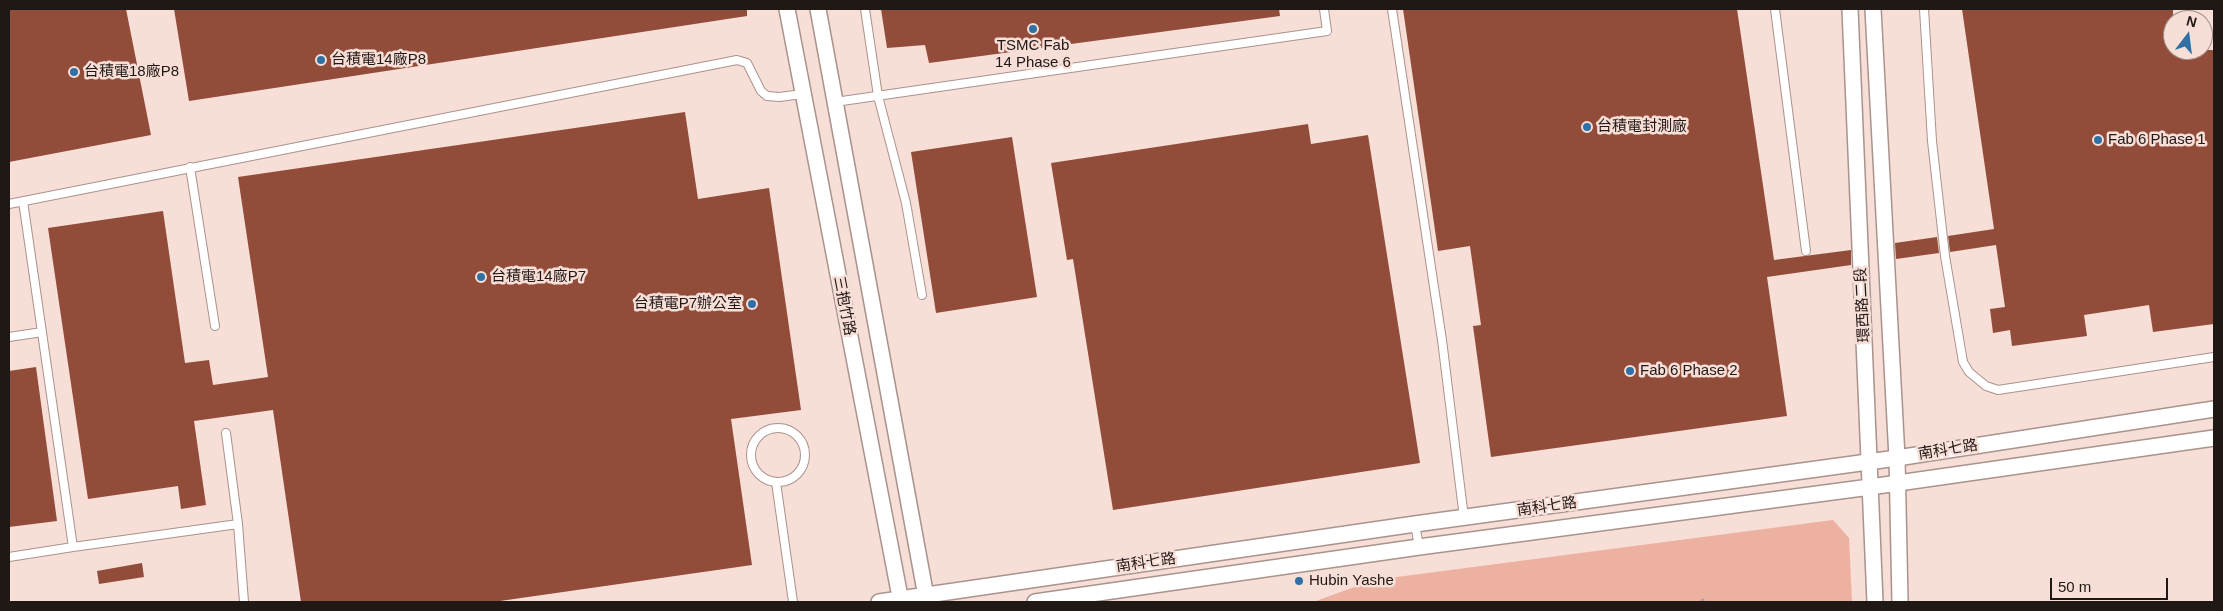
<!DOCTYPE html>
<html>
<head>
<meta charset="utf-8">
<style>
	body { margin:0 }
	#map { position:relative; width:2223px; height:611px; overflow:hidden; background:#f7ded7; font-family:Arial,sans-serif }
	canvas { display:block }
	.frame { position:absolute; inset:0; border:10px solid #201815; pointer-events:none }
	.north { position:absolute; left:2163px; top:10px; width:50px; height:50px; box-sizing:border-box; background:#f7ded7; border:1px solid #a18f89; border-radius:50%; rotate:15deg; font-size:14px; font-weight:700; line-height:20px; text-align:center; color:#201815 }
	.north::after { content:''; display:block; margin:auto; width:18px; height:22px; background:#2d71a6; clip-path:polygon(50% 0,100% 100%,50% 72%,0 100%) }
	.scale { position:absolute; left:2050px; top:578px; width:118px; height:22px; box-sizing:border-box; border:2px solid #201815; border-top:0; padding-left:6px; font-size:15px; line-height:18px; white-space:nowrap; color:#201815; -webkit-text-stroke:4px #f7ded7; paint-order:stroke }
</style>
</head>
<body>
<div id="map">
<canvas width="2223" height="611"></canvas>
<div class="frame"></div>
<div class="north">N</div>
<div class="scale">50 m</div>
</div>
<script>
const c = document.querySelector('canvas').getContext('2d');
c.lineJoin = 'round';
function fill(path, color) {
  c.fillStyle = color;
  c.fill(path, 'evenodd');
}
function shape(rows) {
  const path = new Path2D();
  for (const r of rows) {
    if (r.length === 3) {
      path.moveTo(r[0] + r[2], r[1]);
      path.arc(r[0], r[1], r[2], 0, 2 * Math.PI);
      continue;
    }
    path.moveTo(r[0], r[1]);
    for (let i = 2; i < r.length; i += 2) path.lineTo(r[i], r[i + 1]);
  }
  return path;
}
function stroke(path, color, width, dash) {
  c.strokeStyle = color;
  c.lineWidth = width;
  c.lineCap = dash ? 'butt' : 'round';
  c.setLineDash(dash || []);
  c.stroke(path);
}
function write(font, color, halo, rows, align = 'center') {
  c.font = font + ' Arial,"Noto Sans TC",sans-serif';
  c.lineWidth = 5;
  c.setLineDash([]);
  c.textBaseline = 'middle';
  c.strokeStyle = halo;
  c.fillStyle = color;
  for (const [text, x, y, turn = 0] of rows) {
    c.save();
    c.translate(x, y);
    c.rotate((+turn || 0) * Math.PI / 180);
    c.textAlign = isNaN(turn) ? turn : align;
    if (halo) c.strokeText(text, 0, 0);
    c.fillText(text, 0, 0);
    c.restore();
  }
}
fill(shape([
	[1833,520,1849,538,1852,602,1313,602,1374,580]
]), '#edb1a1');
fill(shape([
	[9,9,126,9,151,135,9,162],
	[174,9,747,9,747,16,189,101],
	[881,9,1279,9,1280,16,929,63,925,45,887,48],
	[1403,9,1737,9,1774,260,1851,250,1851,265,1767,277,1787,416,1491,457,1473,326,1481,325,1470,246,1438,251],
	[1962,9,2173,9,2173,50,2214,50,2214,324,2153,332,2149,305,2084,315,2087,336,2012,346,2010,330,1993,333,1990,309,2005,307,1996,245,1950,252,1948,236,1994,229],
	[685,112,698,199,769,188,801,410,731,419,752,565,493,602,301,602,273,410,194,421,206,505,181,509,178,486,88,499,48,228,163,211,185,363,209,360,213,385,268,377,238,177],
	[1308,124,1311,144,1368,135,1420,463,1113,510,1073,259,1067,260,1051,163],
	[1012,137,1037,297,936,313,911,152],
	[1937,237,1939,253,1896,259,1895,243],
	[36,367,57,521,9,527,9,371],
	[142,563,144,577,99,584,97,571]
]), '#924c3a');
const service = shape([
	[865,9,878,96,906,203,922,295],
	[1392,9,1442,340,1464,518],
	[1775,9,1806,251],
	[1924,9,1932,141,1945,256,1963,362,1969,372,1986,386,1998,390,2214,357],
	[835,102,1327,31,1324,9],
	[190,167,215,326],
	[9,204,737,60,747,63,761,91,767,96,779,97,803,94],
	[9,337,42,332],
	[778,455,27],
	[226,433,238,524,244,602],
	[776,482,793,602],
	[1415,524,1419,547],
	[73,547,238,524],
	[9,557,73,547,23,201]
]);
const minor = shape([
	[787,9,901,602],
	[818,9,927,602],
	[1850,9,1875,602],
	[1873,9,1897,458,1900,602],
	[879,602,1415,524,1897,458,2214,409],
	[1035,602,1419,547,1870,487,2214,438]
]);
stroke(service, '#aa938d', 10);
stroke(minor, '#aa938d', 18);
stroke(shape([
	[1701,602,1703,600,1709,602]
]), '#b19d98', 3, [4, 4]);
stroke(service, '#fff', 8);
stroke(minor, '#fff', 15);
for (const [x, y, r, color] of [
	[1033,29,5,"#2d71a6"],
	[321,60,5,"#2d71a6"],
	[74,72,5,"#2d71a6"],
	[1587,127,5,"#2d71a6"],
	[2098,140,5,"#2d71a6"],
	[481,277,5,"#2d71a6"],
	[752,304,5,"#2d71a6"],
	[1630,371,5,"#2d71a6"],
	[1299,581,5,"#2d71a6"]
]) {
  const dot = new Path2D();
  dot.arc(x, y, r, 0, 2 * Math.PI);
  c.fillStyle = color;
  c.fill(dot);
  stroke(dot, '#f7ded7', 2);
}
write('15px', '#201815', '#f7ded7', [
	["TSMC Fab",1033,46,"center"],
	["14 Phase 6",1033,63,"center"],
	["台積電14廠P8",331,60],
	["台積電18廠P8",84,72],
	["台積電封測廠",1597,127],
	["Fab 6 Phase 1",2108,140],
	["台積電14廠P7",491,277],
	["台積電P7辦公室",742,304,"right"],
	["Fab 6 Phase 2",1640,371],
	["Hubin Yashe",1309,581]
], 'left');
write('15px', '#201815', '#f7ded7', [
	["環西路二段",1863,305,-93],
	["三抱竹路",844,306,79],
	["南科七路",1948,450,-9],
	["南科七路",1547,507,-8],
	["南科七路",1146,563,-8]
]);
</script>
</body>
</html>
